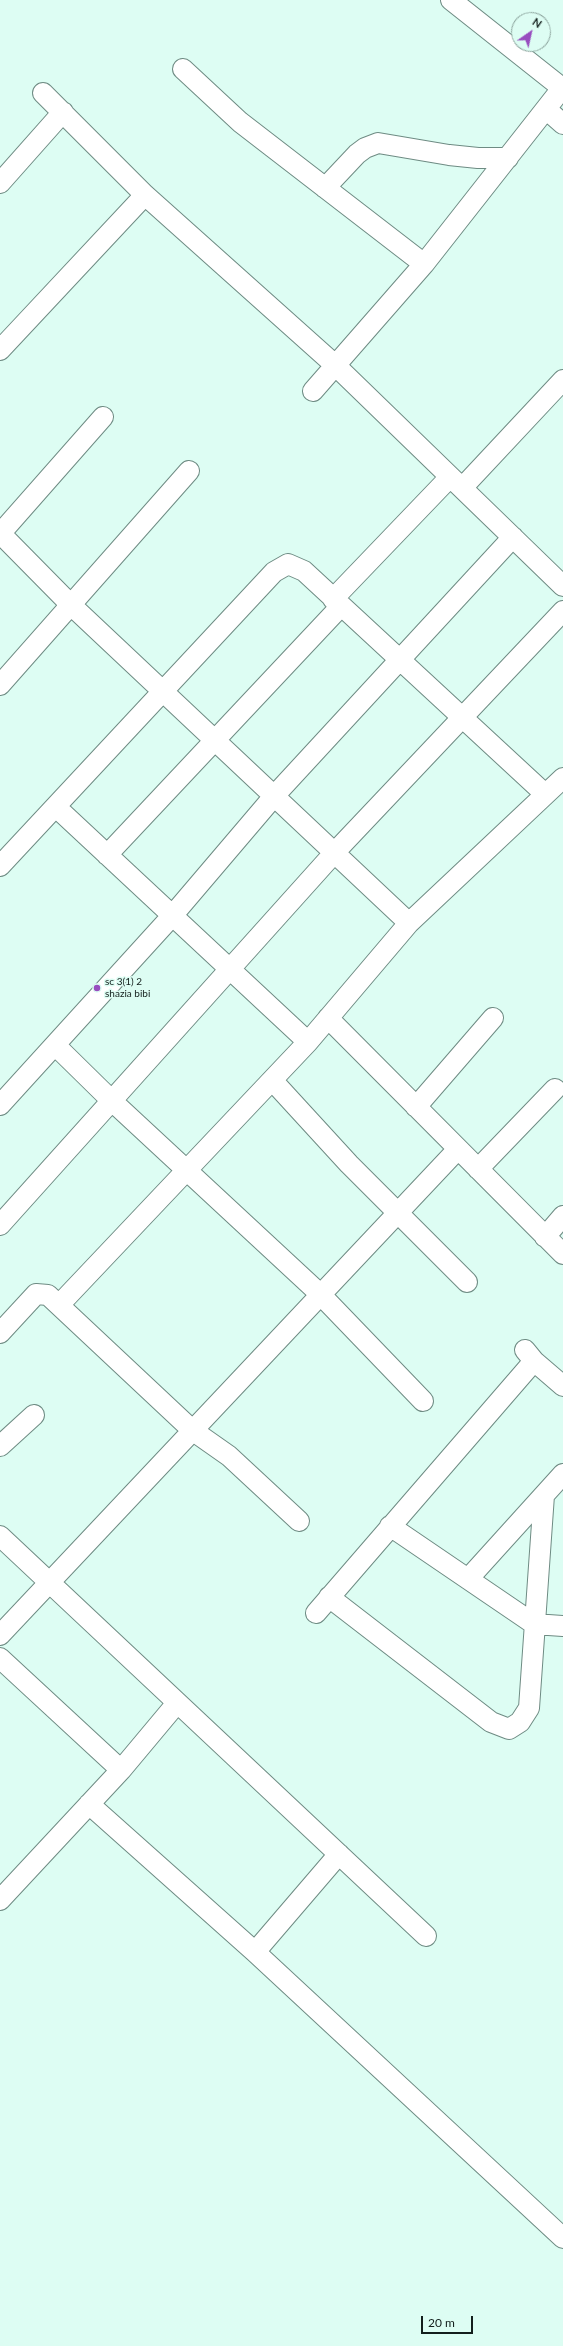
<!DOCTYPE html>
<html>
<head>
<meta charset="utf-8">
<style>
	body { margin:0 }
	#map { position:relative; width:563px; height:2346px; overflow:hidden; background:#ddfdf3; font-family:Lato,sans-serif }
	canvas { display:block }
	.north { position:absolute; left:511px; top:12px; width:40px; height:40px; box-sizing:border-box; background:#ddfdf3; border:1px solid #8ca49d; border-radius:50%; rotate:34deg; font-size:11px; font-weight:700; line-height:16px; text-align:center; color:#131f1c }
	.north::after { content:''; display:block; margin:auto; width:14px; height:18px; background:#984dbf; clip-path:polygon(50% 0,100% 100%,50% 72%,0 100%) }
	.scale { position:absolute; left:421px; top:2316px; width:52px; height:18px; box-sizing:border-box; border:2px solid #131f1c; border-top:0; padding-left:5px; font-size:12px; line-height:14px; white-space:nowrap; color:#131f1c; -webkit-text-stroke:3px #ddfdf3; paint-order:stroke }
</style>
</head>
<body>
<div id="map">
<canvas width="563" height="2346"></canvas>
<div class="north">N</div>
<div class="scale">20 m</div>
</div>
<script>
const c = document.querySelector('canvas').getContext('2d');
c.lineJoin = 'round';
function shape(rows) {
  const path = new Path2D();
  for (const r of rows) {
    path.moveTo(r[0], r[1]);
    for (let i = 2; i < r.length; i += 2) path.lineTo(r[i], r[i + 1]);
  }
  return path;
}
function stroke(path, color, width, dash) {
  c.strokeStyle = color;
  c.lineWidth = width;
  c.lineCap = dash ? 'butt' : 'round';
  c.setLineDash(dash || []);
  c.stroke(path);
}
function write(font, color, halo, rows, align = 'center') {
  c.font = font + ' Lato,sans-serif';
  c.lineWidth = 3;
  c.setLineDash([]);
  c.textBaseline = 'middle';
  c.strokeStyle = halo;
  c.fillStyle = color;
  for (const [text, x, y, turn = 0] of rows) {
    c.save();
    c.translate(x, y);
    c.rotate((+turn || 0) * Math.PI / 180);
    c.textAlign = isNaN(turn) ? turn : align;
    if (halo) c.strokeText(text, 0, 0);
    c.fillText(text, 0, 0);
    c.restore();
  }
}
const street = shape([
	[451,0,562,88],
	[183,69,240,122,424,264],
	[43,93,145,195,335,365,563,586],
	[546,109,563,124],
	[0,183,63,112],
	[325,188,357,154,365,148,378,143,449,155,478,158,508,158],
	[0,350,145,195],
	[313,391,424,264,563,87],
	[462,488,563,380],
	[0,533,70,604,409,923],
	[0,534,103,417],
	[333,599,450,477],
	[0,685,189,471],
	[56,807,308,1042],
	[107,855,341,606],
	[0,866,274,572,288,564,304,571,545,794],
	[328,1018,563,1254],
	[55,1045,112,1101,320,1294,423,1401],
	[272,1080,349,1164,467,1282],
	[0,1105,172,916,275,795,513,537],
	[416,1107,493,1018],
	[478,1169,555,1089],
	[0,1225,335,852,563,611],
	[545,1237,563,1216],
	[59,1305,308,1042,409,923,563,778],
	[0,1333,36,1294,48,1295,192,1430,229,1456,299,1521],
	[525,1350,534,1361,563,1386],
	[0,1446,34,1415],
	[390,1526,534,1624,563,1626],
	[0,1536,426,1936],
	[468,1579,563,1474],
	[329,1597,491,1722,509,1729,520,1722,529,1708,544,1495],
	[316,1613,534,1361],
	[0,1635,458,1149],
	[0,1658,121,1770],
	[89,1804,255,1952,563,2238],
	[0,1900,121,1770,177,1703],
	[255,1952,339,1854]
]);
stroke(street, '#6e8b83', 22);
stroke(street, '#fff', 20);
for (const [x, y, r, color] of [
	[97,988,4,"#984dbf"]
]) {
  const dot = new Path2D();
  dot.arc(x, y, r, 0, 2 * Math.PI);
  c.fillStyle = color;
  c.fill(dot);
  stroke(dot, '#ddfdf3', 1.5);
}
write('10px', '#131f1c', '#ddfdf3', [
	["sc 3(1) 2",105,982],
	["shazia bibi",105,994]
], 'left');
</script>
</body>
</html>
